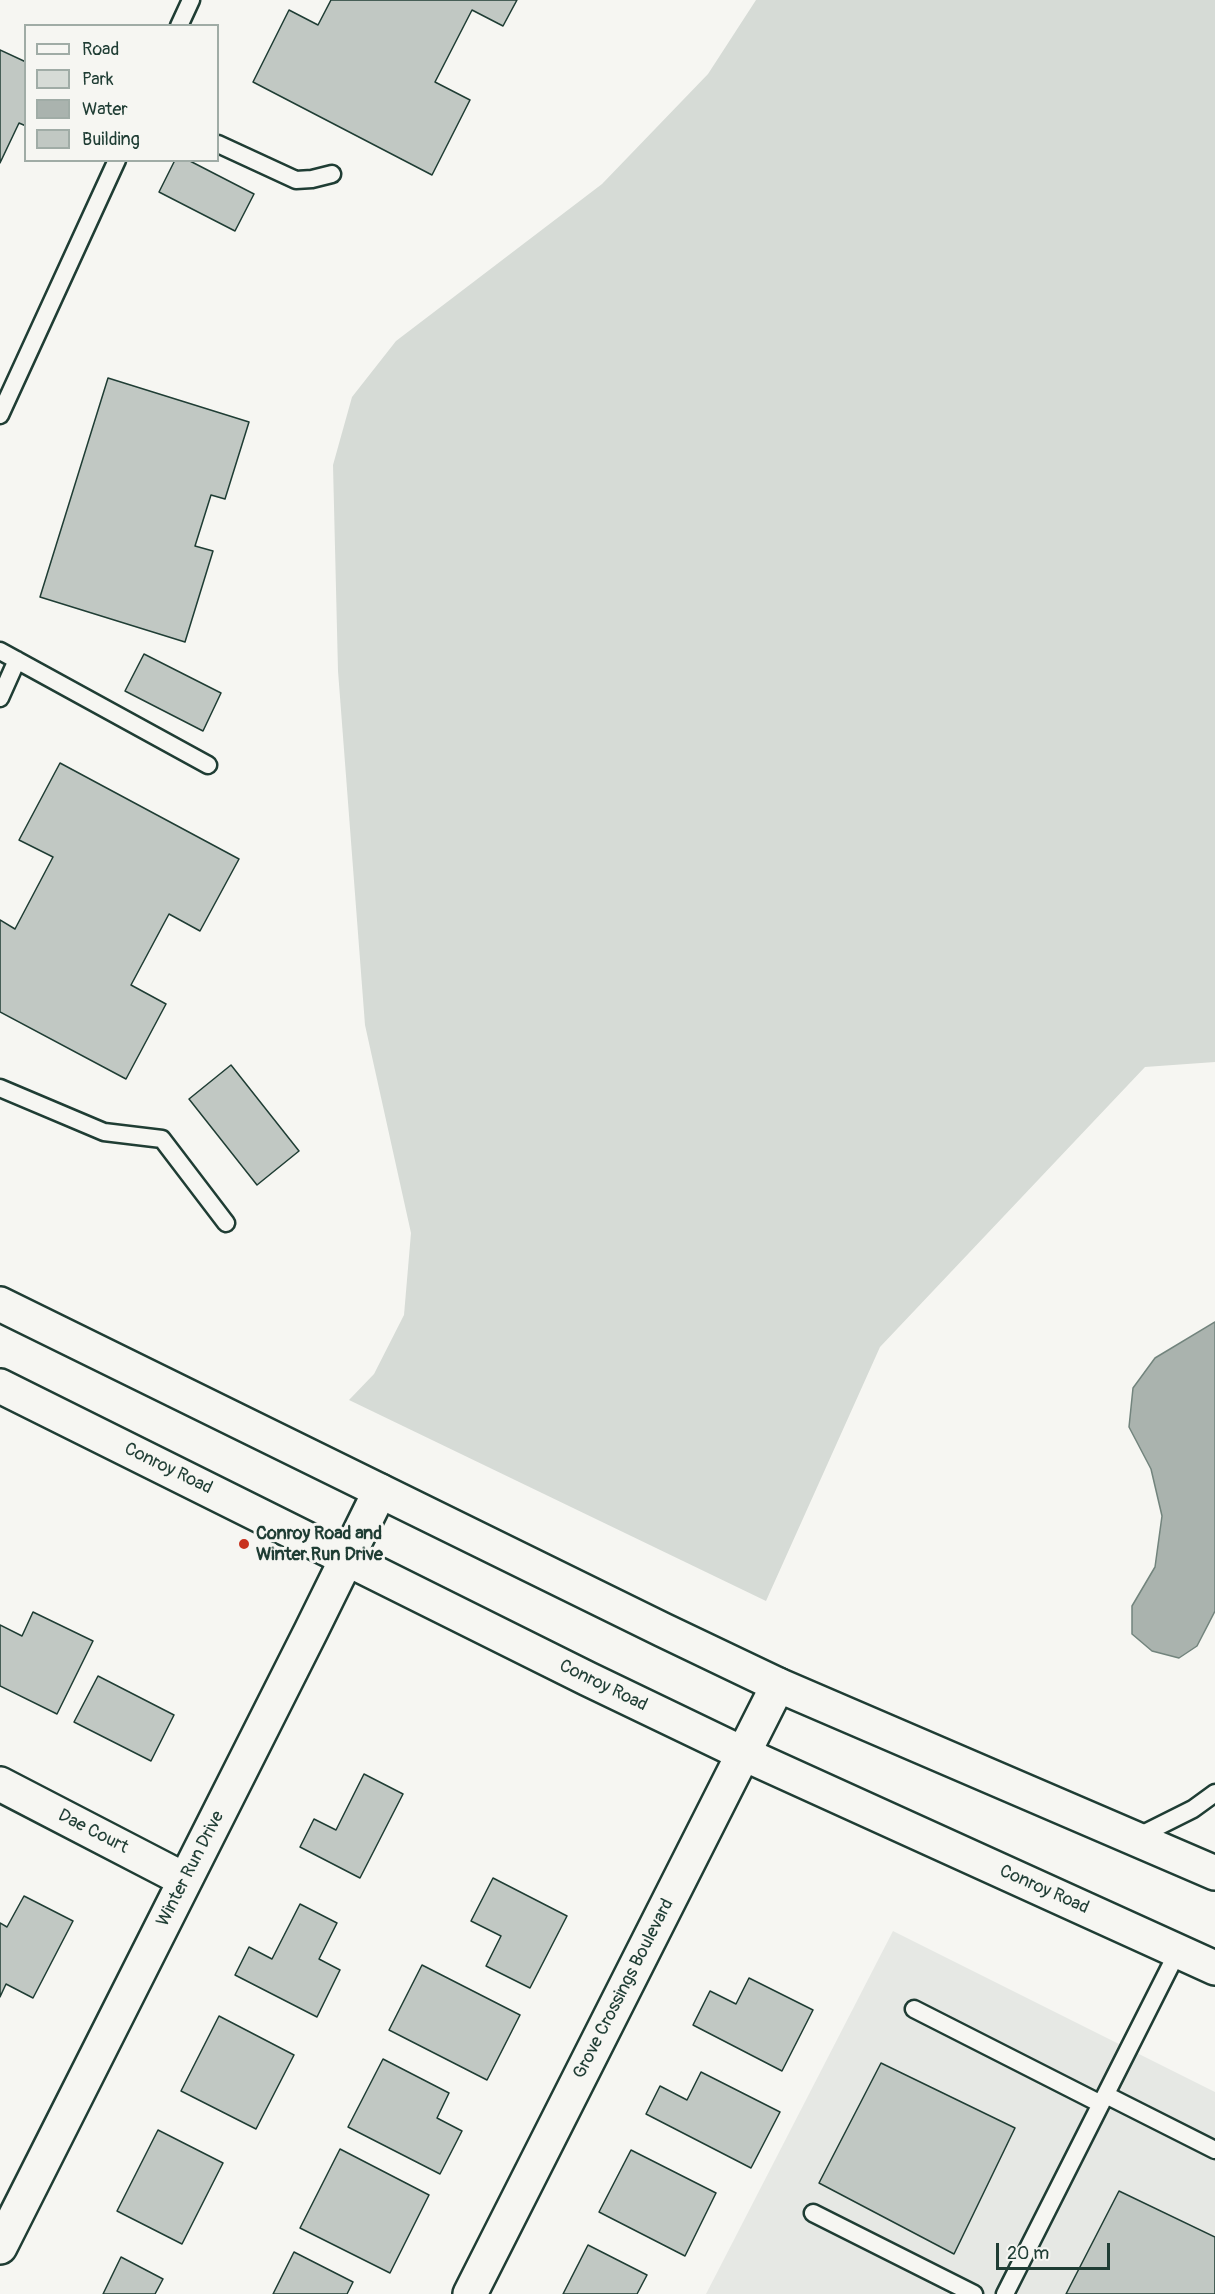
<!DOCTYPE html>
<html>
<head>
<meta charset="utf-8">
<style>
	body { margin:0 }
	#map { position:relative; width:1215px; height:2294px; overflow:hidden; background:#f6f6f2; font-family:Pangolin,sans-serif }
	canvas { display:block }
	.legend { position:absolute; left:24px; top:24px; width:195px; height:138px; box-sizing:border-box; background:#f6f6f2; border:2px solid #a0aca6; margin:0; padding:8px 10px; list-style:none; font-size:18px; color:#1f3d34 }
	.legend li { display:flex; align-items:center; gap:12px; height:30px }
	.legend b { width:30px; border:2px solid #a0aca6 }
	.scale { position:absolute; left:996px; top:2243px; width:114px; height:27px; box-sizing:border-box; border:3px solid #1f3d34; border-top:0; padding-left:8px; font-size:18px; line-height:21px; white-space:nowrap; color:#1f3d34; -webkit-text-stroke:4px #f6f6f2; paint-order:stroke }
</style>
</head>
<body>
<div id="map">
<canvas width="1215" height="2294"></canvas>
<ul class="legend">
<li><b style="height:8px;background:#f6f6f2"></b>Road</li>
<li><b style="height:16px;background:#d6dbd6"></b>Park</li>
<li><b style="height:16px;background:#aab3ae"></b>Water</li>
<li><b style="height:16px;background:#c1c8c3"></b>Building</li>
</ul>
<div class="scale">20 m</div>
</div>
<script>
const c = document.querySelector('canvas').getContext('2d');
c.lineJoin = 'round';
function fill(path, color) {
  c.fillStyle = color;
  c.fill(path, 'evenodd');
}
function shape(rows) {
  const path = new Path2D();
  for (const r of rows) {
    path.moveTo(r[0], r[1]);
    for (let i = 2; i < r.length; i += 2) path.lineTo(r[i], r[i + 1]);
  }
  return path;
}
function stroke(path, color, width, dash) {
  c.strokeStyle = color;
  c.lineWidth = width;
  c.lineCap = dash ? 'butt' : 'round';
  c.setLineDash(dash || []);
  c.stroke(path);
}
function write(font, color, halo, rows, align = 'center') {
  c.font = font + ' Pangolin,sans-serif';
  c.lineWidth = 6;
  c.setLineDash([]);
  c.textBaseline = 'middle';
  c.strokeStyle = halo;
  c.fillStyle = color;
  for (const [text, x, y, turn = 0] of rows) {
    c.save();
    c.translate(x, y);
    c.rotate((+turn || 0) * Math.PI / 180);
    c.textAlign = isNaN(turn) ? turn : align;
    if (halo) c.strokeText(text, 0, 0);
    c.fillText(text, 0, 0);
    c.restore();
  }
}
fill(shape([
	[893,1931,1215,2092,1215,2294,706,2294]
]), '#e6e8e4');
fill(shape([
	[756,0,1215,0,1215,1062,1145,1067,880,1347,766,1601,349,1400,374,1374,404,1315,411,1233,365,1025,338,671,333,465,352,397,396,341,602,184,708,74]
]), '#d6dbd6');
const water = shape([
	[1215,1322,1215,1611,1197,1646,1179,1658,1152,1651,1132,1634,1132,1606,1155,1567,1162,1516,1151,1469,1129,1427,1133,1388,1155,1358,1215,1322]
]);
fill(water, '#aab3ae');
stroke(water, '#72847d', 1.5);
const building = shape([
	[331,0,517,0,503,26,472,10,435,82,470,100,432,175,253,82,289,10,318,25,331,0],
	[0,50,26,62,26,126,19,123,0,163,0,50],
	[175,160,188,160,254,194,235,231,159,192,175,160],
	[108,378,249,422,225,499,211,495,195,546,213,551,185,642,40,597,108,378],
	[144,654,221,693,203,731,125,691,144,654],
	[60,763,239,859,200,931,169,914,131,985,166,1004,126,1079,0,1012,0,920,15,929,53,857,19,840,60,763],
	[231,1065,299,1151,257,1185,189,1099,231,1065],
	[33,1612,93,1641,57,1714,0,1686,0,1625,22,1636,33,1612],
	[98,1676,174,1715,151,1761,74,1722,98,1676],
	[364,1774,403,1794,360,1878,300,1847,314,1819,336,1830,364,1774],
	[493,1878,567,1916,530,1988,486,1966,501,1936,471,1921,493,1878],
	[24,1896,73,1921,33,1998,6,1984,0,1997,0,1923,7,1927,24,1896],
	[300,1904,337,1923,319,1959,340,1970,317,2017,235,1975,249,1947,272,1959,300,1904],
	[422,1965,520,2015,487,2080,389,2030,422,1965],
	[749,1978,813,2010,782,2071,693,2025,710,1991,736,2004,749,1978],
	[219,2016,294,2055,256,2129,181,2091,219,2016],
	[383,2059,449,2093,437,2118,462,2131,440,2174,348,2127,383,2059],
	[881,2063,1015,2128,954,2254,819,2183,881,2063],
	[701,2072,780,2112,751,2168,646,2114,660,2086,687,2100,701,2072],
	[158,2130,223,2163,182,2244,117,2211,158,2130],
	[340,2149,429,2195,390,2273,300,2228,340,2149],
	[631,2150,716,2193,685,2256,599,2212,631,2150],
	[1119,2191,1215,2237,1215,2294,1066,2294,1119,2191],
	[588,2245,647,2275,637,2294,563,2294,588,2245],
	[294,2252,353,2282,347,2294,273,2294,294,2252],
	[121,2257,163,2279,155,2294,103,2294,121,2257]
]);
fill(building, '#c1c8c3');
stroke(building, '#1f3d34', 1.5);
const service = shape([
	[179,26,191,0],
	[218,144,296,180,312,179,332,174],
	[0,415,117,160],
	[0,651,208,765],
	[0,698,17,660],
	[0,1088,104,1132,162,1139,226,1223],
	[1135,1838,1193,1809,1215,1793],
	[914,2009,1101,2104],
	[1106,2095,1215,2150],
	[813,2213,974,2294],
	[1005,2294,1178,1951]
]);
const minor = shape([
	[0,1784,185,1880],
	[0,2247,311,1631,380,1491],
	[470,2294,778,1685]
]);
const secondary = shape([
	[0,1304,663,1630,778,1685,1215,1873],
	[0,1386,588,1679,744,1754,1215,1968]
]);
stroke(service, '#1f3d34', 21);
stroke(minor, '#1f3d34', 38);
stroke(secondary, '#1f3d34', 38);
stroke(service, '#f6f6f2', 16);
stroke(minor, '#f6f6f2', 33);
stroke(secondary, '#f6f6f2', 33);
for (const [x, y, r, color] of [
	[244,1544,6,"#c8321e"]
]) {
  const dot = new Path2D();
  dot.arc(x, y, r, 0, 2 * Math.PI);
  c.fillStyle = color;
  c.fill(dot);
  stroke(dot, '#f6f6f2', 2);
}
write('18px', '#1f3d34', '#f6f6f2', [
	["Conroy Road",168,1469,26],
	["Conroy Road",603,1686,26],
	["Dae Court",93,1832,27],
	["Winter Run Drive",191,1869,-63],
	["Conroy Road",1044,1890,24],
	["Grove Crossings Boulevard",624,1989,-63]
]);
write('bold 18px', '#1f3d34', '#f6f6f2', [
	["Conroy Road and",256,1534],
	["Winter Run Drive",256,1555]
], 'left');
</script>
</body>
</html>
